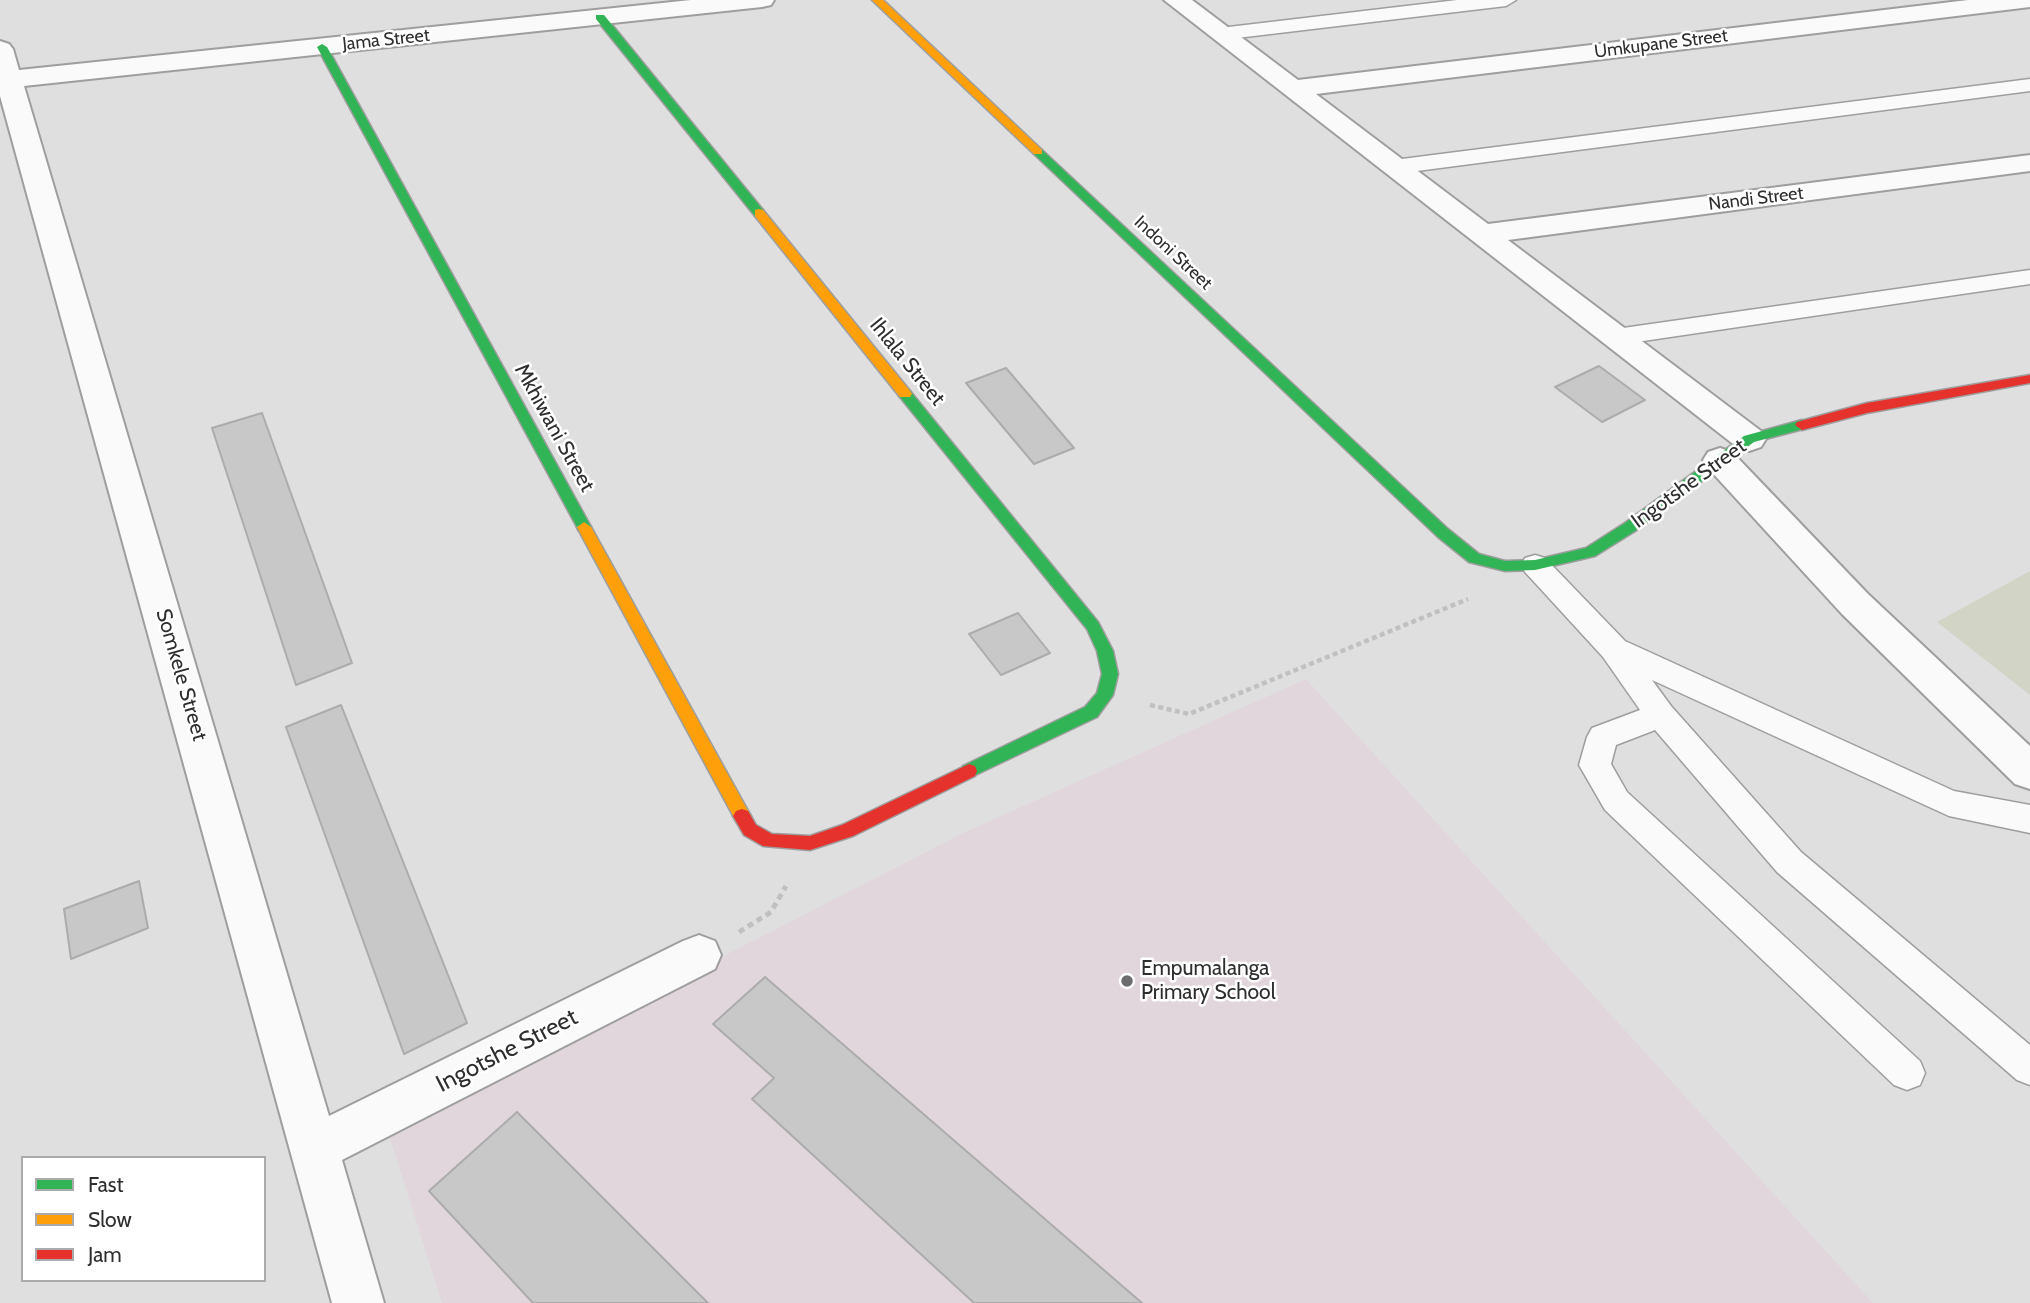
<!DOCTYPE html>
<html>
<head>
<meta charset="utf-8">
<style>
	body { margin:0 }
	#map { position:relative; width:2030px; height:1303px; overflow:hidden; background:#dfdfe0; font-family:Cabin,sans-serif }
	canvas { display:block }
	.legend { position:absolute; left:21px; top:1156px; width:245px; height:126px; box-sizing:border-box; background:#fff; border:2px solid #ababac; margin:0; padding:9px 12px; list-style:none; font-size:21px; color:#2e2e30 }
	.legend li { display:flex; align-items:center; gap:14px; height:35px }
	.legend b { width:35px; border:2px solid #ababac }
</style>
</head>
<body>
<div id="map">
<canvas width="2030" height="1303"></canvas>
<ul class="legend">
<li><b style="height:9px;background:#30b455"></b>Fast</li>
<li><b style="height:9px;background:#ff9f0a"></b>Slow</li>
<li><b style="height:9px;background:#e5322d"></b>Jam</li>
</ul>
</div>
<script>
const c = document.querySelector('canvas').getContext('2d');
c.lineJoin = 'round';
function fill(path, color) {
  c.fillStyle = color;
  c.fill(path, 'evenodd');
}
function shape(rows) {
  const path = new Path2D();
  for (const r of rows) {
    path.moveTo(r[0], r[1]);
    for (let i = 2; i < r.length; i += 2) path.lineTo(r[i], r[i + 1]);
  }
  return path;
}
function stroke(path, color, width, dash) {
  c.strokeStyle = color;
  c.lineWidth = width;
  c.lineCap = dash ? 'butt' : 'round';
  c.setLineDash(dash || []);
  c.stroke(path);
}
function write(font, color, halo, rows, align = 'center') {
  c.font = font + ' Cabin,sans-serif';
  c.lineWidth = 5;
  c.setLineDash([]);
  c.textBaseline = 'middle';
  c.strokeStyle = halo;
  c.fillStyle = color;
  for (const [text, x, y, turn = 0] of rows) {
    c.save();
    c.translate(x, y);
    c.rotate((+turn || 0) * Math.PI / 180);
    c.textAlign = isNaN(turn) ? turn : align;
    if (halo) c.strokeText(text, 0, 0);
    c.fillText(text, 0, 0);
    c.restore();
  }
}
fill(shape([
	[1306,679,1873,1303,442,1303,387,1129,963,833]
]), '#e2d6dd');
fill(shape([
	[2030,571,2030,695,1937,622]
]), '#d2d4c6');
const building = shape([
	[1599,366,1645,400,1602,422,1555,387,1599,366],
	[1006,368,1074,448,1034,464,966,383,1006,368],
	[262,413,352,663,296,685,212,428,262,413],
	[1018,613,1050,653,1001,675,969,634,1018,613],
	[341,705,467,1023,404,1054,286,727,341,705],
	[139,881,148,928,71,959,64,909,139,881],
	[765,977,1142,1303,974,1303,752,1099,774,1078,713,1024,765,977],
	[517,1112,708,1303,533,1303,429,1191,517,1112]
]);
fill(building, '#c9c8c8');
stroke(building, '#acacac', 2);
const lane = shape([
	[1457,0,1516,0,1506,6,1220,40,1210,34,1220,28,1457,0],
	[2030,79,2030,91,1394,174,1383,167,1394,160,2030,79],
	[2030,270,2030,284,1616,345,1607,343,1604,337,1607,331,1616,329,2030,270],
	[1535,555,1545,558,1625,641,1954,791,2030,805,2030,833,1949,816,1652,680,1671,706,1801,852,2030,1045,2030,1085,2017,1080,1777,872,1655,730,1616,745,1611,764,1627,792,1920,1061,1925,1073,1920,1085,1907,1090,1894,1085,1605,810,1579,765,1587,737,1592,728,1640,710,1603,657,1525,572,1521,565,1525,558,1535,555]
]);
const street = shape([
	[691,0,774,0,771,5,762,7,24,86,329,1116,683,941,699,935,715,941,721,955,715,969,342,1160,384,1303,332,1303,0,96,0,41,9,44,13,49,19,70,691,0],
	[1164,0,1192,0,1298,80,1968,0,2030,0,2030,7,1316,94,1488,224,2030,155,2030,171,1508,240,1761,431,1766,439,1761,447,1749,451,1737,447,1164,0],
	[1720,448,1732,452,1868,594,2030,746,2030,789,2015,784,1842,614,1708,468,1703,460,1708,452,1720,448]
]);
const fast = shape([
	[596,15,604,15,763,210,763,216,755,216,596,19,596,15],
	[322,44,327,47,591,527,589,531,579,531,577,527,317,47,322,44],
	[1038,149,1042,150,1448,529,1479,554,1505,561,1535,560,1586,548,1625,523,1744,436,1802,420,1809,425,1807,428,1754,442,1635,531,1595,556,1535,570,1505,571,1469,562,1438,537,1034,154,1034,150,1038,149],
	[905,390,910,391,1098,622,1113,651,1118,674,1113,695,1097,717,969,778,963,776,961,771,963,766,1085,707,1097,693,1102,674,1097,651,1087,629,900,397,898,394,905,390]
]);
const slow = shape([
	[872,0,883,0,1042,150,1042,154,1034,154,872,0],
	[759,209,763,210,910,391,912,394,910,397,900,397,755,216,755,210,759,209],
	[584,522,591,527,748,811,751,816,748,821,742,823,736,821,577,527,584,522]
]);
const jam = shape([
	[2030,375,2030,383,1867,413,1802,430,1795,425,1797,422,1867,403,2030,375],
	[969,764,975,766,977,771,975,776,853,836,810,850,763,846,744,835,733,816,736,811,742,809,748,811,756,825,772,834,810,836,842,825,969,764]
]);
stroke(lane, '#9e9e9e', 3);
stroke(street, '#9e9e9e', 4);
stroke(fast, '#9e9e9e', 3);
stroke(slow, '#9e9e9e', 3);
stroke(jam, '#9e9e9e', 3);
stroke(shape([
	[1150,705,1189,714,1468,599]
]), '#c0c0c2', 4.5, [5, 3.5]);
stroke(shape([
	[739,932,771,912,786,886]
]), '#c0c0c2', 5, [6, 4.5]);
fill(lane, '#fafafa');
fill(street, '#fafafa');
fill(fast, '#30b455');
fill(slow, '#ff9f0a');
fill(jam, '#e5322d');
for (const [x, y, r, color] of [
	[1127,981,7,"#6c6c6e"]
]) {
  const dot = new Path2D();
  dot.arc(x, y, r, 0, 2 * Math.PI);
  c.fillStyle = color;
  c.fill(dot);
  stroke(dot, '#fff', 2.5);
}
write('18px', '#2e2e30', '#fff', [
	["Jama Street",386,40,-6],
	["Umkupane Street",1661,44,-7],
	["Nandi Street",1756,199,-7],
	["Indoni Street",1173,253,43]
]);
write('21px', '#2e2e30', '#fff', [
	["Ihlala Street",907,362,51],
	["Mkhiwani Street",554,428,61],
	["Ingotshe Street",1689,484,-36],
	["Somkele Street",181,675,74]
]);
write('21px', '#2e2e30', '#fff', [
	["Empumalanga",1141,969],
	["Primary School",1141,993]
], 'left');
write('24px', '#2e2e30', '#fff', [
	["Ingotshe Street",507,1051,-27]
]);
</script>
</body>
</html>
